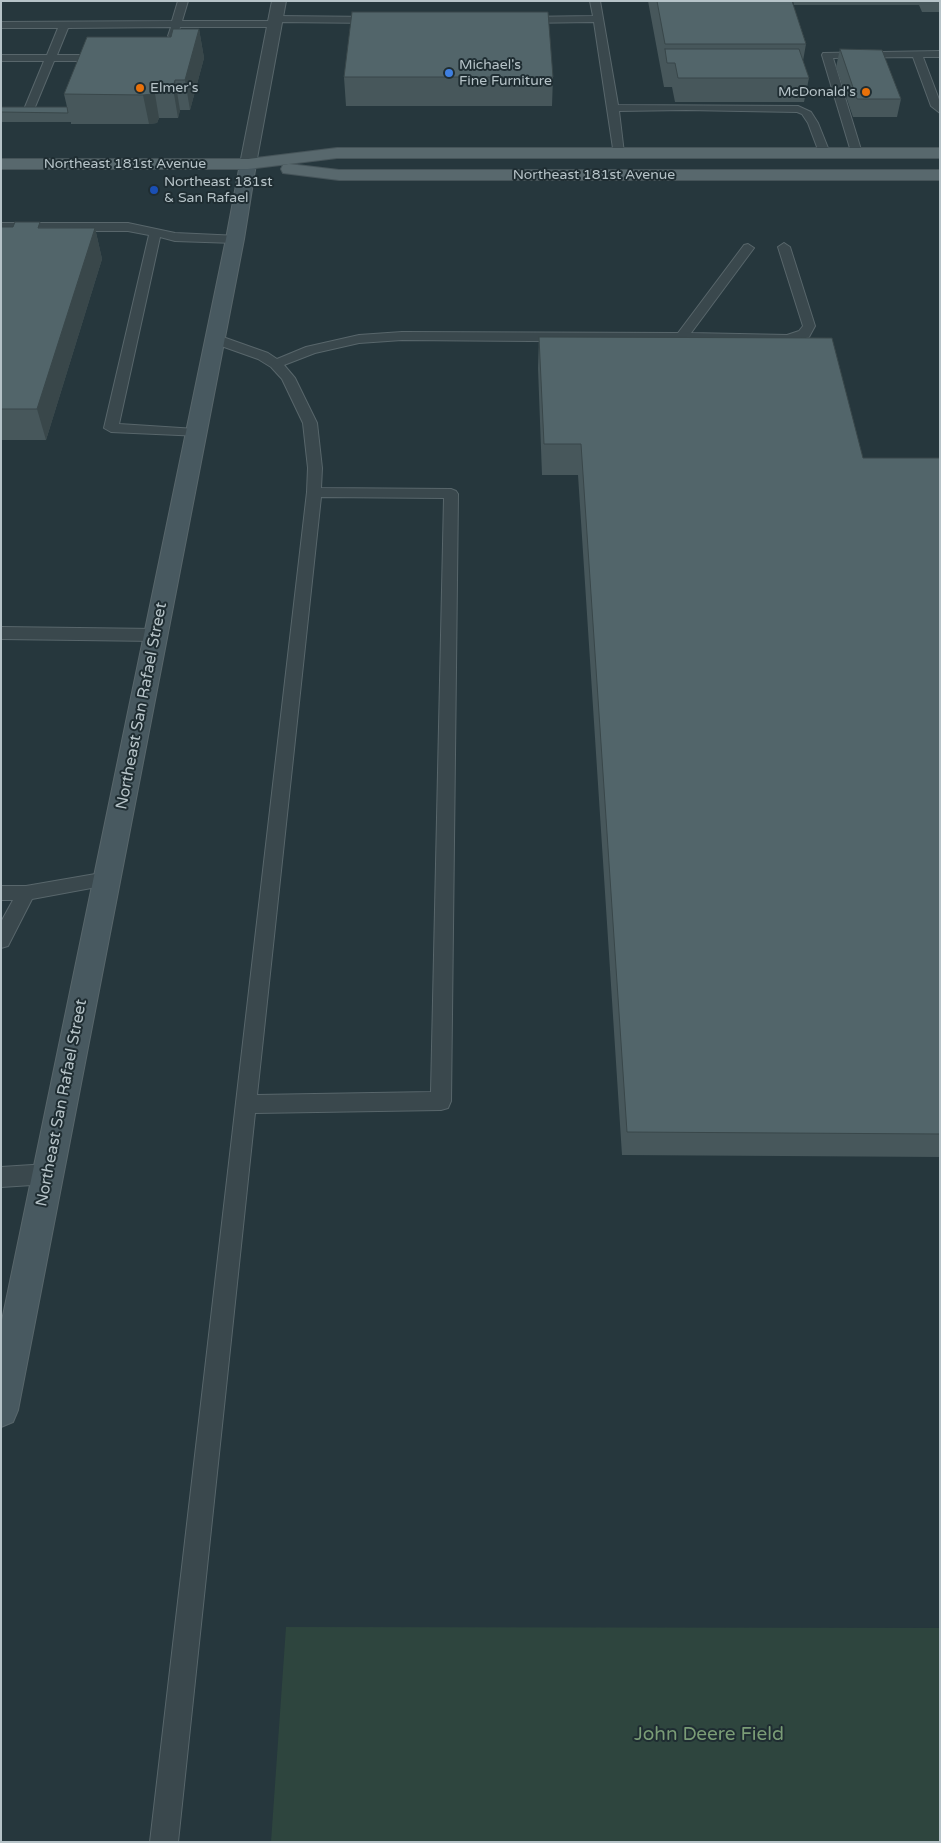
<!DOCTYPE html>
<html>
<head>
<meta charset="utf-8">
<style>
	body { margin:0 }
	#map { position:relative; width:941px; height:1843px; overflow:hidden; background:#26373d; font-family:"Varela Round",sans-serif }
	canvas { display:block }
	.frame { position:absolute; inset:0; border:2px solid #b6c3c8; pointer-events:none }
</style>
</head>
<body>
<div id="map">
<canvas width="941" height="1843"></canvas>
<div class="frame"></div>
</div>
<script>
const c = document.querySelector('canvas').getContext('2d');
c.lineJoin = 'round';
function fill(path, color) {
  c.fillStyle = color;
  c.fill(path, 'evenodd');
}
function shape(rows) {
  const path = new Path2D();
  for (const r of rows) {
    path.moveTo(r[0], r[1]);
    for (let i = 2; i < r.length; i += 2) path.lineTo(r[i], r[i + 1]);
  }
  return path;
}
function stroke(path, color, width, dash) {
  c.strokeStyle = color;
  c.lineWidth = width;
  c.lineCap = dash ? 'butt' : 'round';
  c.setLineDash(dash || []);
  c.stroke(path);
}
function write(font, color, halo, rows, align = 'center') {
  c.font = font + ' "Varela Round",sans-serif';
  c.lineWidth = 4;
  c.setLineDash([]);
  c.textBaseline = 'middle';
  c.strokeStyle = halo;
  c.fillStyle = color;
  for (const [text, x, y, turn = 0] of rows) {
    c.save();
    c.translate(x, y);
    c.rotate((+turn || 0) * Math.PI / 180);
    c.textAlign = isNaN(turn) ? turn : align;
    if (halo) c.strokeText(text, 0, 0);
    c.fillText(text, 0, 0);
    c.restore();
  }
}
fill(shape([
	[286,1627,940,1628,940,1842,271,1842]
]), '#2e453e');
const lane = shape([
	[178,1,188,1,182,21,272,21,272,17,275,16,376,17,381,20,376,23,277,22,277,26,274,27,180,27,178,36,173,39,168,36,171,27,68,28,57,55,103,55,108,58,103,61,54,61,35,107,30,110,25,107,44,61,1,61,1,55,47,55,58,28,1,28,1,22,172,21,178,1],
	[590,1,600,1,618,105,798,106,811,112,818,123,830,153,828,155,820,155,808,123,802,114,797,112,686,110,619,111,624,153,622,155,614,155,594,22,523,23,518,20,523,17,593,16,590,1],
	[940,51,940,57,923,57,940,102,940,113,931,106,913,57,833,58,862,153,860,155,852,155,822,55,823,53,940,51],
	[1,223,128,223,175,233,239,236,241,239,235,243,175,241,160,237,119,424,196,429,203,433,201,436,111,432,104,428,149,235,128,231,1,231,1,223],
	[784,243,790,247,815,326,809,337,788,343,402,340,359,343,315,353,284,365,295,378,317,423,322,468,321,488,451,489,456,491,458,494,451,1101,448,1108,441,1110,255,1113,178,1842,150,1842,307,492,308,468,303,423,282,379,271,367,258,359,210,342,209,339,210,336,220,336,268,353,277,359,306,347,359,335,402,332,678,333,744,245,748,244,754,248,691,333,787,335,799,331,803,326,778,247,784,243],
	[321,497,444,498,431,1092,257,1095,321,497],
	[1,627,156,629,162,631,164,635,162,639,156,641,1,639,1,627],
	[107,872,113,874,116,879,113,884,32,899,8,946,1,948,1,922,13,900,1,900,1,886,26,886,107,872],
	[48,1164,56,1167,59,1174,56,1181,48,1184,1,1187,1,1167,48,1164]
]);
const street = shape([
	[272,1,286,1,256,164,254,167,248,169,242,167,240,164,272,1]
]);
const secondary = shape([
	[248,159,254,161,256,164,244,239,18,1410,13,1422,1,1427,1,1325,226,239,240,164,242,161,248,159]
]);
const primary = shape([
	[337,148,940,148,940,158,337,158,248,169,1,169,1,159,248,159,337,148],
	[289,164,339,170,940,170,940,180,339,180,283,173,281,169,283,165,289,164]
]);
stroke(lane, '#58666b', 2);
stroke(street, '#58666b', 2);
stroke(secondary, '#58666b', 2);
stroke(primary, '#465459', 2);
fill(lane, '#3a484d');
fill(street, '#3a484d');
fill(secondary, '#485960');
fill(primary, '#58686d');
fill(shape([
	[648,1,792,1,806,44,803,61,809,78,804,102,675,102,672,87,664,87],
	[793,1,940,1,940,12,922,12,919,5,794,5],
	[199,29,204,58,190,110,180,110,178,118,159,118,157,123,149,124,71,124,71,122,1,122,1,107,67,107,64,94,171,37],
	[840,49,901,99,897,117,853,117,836,67],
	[344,77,553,77,552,106,346,106],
	[1,227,95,228,102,259,46,440,1,440],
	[539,337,863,458,940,458,940,1157,622,1155,578,475,542,475,538,368]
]), '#47575b');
fill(shape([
	[199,29,204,58,190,110,185,80],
	[175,80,180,110,178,118,173,88],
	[154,88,159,118,157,123,149,124,143,95],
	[95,228,102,259,46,440,37,409]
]), '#39474a');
const building = shape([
	[657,1,792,1,806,44,665,44,657,1],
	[352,12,548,12,553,77,344,77,352,12],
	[173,29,199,29,185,80,175,80,173,88,154,88,152,94,143,95,64,94,87,37,171,37,173,29],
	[665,49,799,49,809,78,678,78,675,63,667,63,665,49],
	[840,49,882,50,901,99,857,99,840,49],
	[1,107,67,107,68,113,1,112,1,107],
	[15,222,40,222,38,228,95,228,37,409,1,409,1,227,13,227,15,222],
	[539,337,832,338,863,458,940,458,940,1134,627,1132,581,444,544,444,539,337]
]);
fill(building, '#52656a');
stroke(building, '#39474a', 1);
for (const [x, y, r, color] of [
	[449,73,5,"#3f7fe0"],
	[140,88,5,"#e8710a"],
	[866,92,5,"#e8710a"],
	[154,190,5,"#1a4fb4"]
]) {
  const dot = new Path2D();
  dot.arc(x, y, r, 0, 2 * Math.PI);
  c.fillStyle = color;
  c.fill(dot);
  stroke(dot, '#1f2d32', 2);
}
write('14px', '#b6c3c8', '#1f2d32', [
	["Michael's",459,65],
	["Fine Furniture",459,81],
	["Elmer's",150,88],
	["McDonald's",856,92,"right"],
	["Northeast 181st",164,182],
	["& San Rafael",164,198]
], 'left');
write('14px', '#b6c3c8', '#1f2d32', [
	["Northeast 181st Avenue",125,164],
	["Northeast 181st Avenue",594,175]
]);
write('16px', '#b6c3c8', '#1f2d32', [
	["Northeast San Rafael Street",142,706,-79],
	["Northeast San Rafael Street",62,1103,-79]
]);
write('19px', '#7a9c76', '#1f2d32', [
	["John Deere Field",709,1735]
]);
</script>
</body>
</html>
